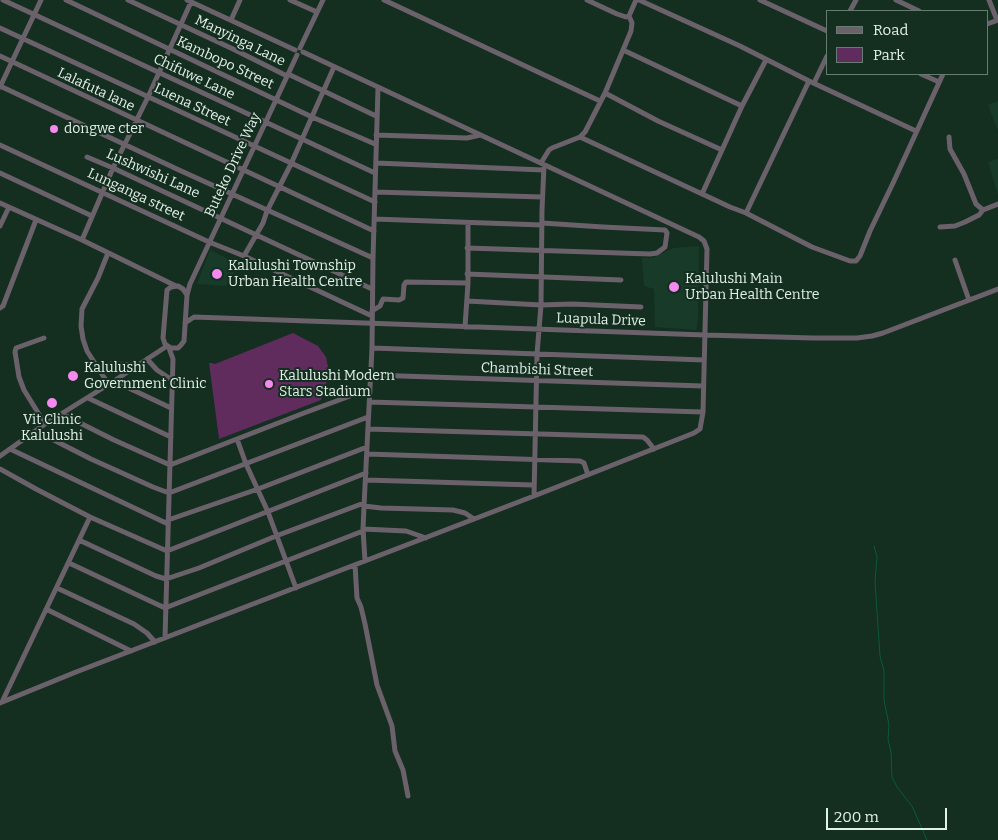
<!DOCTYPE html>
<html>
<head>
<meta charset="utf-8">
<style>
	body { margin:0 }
	#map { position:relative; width:998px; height:840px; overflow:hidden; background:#142e20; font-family:Bitter,serif }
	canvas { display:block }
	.legend { position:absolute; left:826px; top:10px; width:162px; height:65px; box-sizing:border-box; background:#142e20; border:1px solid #667c70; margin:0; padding:6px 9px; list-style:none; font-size:15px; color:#e2f1e8 }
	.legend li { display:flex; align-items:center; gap:10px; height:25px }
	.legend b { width:25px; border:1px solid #667c70 }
	.scale { position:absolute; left:826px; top:808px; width:121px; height:22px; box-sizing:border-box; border:2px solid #e2f1e8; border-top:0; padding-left:6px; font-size:15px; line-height:18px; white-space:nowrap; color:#e2f1e8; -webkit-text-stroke:4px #142e20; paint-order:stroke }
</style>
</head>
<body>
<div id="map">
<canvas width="998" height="840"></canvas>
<ul class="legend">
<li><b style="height:6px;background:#6b616a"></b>Road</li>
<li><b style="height:14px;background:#5f2c5d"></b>Park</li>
</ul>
<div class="scale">200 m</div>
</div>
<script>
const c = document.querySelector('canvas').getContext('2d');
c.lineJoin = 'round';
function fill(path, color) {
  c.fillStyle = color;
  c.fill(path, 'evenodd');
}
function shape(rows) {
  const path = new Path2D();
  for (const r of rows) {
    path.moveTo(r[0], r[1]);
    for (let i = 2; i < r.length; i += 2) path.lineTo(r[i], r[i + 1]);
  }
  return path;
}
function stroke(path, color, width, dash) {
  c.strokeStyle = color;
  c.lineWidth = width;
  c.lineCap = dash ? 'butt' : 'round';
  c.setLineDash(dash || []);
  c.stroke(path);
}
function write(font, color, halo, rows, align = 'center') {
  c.font = font + ' Bitter,serif';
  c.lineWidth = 4;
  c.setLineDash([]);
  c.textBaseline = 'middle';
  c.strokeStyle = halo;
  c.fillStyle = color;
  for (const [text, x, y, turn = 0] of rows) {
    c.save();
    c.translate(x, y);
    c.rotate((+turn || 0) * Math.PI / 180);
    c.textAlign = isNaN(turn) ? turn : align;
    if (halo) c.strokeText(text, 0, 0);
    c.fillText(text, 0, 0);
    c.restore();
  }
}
fill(shape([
	[998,101,998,131,988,105],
	[998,159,998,195,988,162],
	[699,246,698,321,696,330,655,327,654,289,644,286,642,258,653,258,673,248],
	[210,250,239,264,226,286,197,284]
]), '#183a29');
fill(shape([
	[293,333,318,346,326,357,328,367,328,377,321,400,219,439,209,363,212,363,215,364]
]), '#5f2c5d');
stroke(shape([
	[874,546,877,557,875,582,880,656,884,671,884,700,889,725,888,739,891,752,892,777,897,787,912,806,927,840]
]), '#0a5b39', 1);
stroke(shape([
	[3,0,375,173],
	[66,0,312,117,375,144],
	[128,0,233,49,287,76],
	[187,0,295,50],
	[290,0,317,12],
	[384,0,600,101],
	[587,0,617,14,626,17,629,16],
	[639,0,740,46,809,81,916,131],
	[760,0,827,31],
	[896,0,919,11],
	[989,0,997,20],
	[850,11,856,0],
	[231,20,240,0],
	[987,24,998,20],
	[0,28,375,202],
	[300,48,323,0],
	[623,50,742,106],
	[0,56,374,231],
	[288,74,376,116],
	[921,74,939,82],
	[814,83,827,56],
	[0,86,179,170,373,258],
	[0,87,41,0],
	[605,93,658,121,722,150],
	[376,135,467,138,480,135],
	[580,137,730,207,746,213,809,81],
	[949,137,950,149,964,174,976,204,983,210,998,204],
	[0,145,209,242,244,256,372,316],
	[87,157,113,168,372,289],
	[376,163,543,170],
	[541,163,549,150,552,148,580,137,585,132,605,93,631,31,632,23,629,16,636,0],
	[0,173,92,216],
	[375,192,542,197],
	[702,194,742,106,766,60],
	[0,203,82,240,176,286],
	[746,213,812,247,850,261,856,261,860,256,870,231,894,181,943,74],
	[374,219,542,225],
	[0,226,9,207],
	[940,227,955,226,965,222,979,215,983,210],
	[82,240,113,168,148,97,191,2],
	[467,248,650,254,657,253,665,247,667,233,665,230,603,227,542,223],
	[108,253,98,278,82,309,81,326,83,339,87,351,109,385],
	[244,256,263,223,267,211,291,164,334,67],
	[955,260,969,300],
	[467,274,621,280],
	[187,295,183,289,178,286,171,287,167,290,163,338,165,344,171,348,178,348,181,345,184,341,187,295,190,284,297,55],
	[467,301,541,305,572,304,641,307],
	[0,308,3,306,36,220],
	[372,311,380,306,383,299,399,300,403,298,404,285,406,282,468,283],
	[185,323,194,317,705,335,813,338,857,338,872,336,883,333,998,289],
	[465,327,468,283,468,223],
	[44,338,16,348,15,352,19,377,24,390,45,424],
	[372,348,704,360],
	[147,359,157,370,172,380],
	[102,374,108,366,111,364,137,365],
	[371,375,703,386],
	[114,381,171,408],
	[88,398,171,437],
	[369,402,703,412],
	[62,414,114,440,170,465,304,413,369,389],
	[368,429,643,437,647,440,654,449],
	[36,431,91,459,153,487,169,493,368,417],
	[237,439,246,464,268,512,296,588],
	[10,449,168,524],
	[367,454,580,461,584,463,588,475],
	[0,456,45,424,114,381,167,346],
	[0,469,36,489,90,517,167,551,366,473],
	[366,480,533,485],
	[534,496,537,354,541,305,542,210,544,165],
	[364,506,381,508,453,510,465,513,474,519],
	[168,520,258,489,367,447],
	[363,529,406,531,426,538],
	[79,540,156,576,166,579,199,568,276,536,364,503],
	[365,561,363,529,364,506,372,348,373,258,378,88],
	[69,563,165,608,363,531],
	[355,565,357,598,361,607,365,624,377,685,392,726,395,751,403,770,408,796],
	[57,588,134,624,147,633,155,642],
	[46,609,131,651],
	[165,638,173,359,169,348],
	[2,702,90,517],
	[0,703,76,672,534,496,694,433,700,429,703,412,707,249,704,241,699,237,303,52]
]), '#6b616a', 5);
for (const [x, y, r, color] of [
	[54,129,5,"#f589ef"],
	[217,274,6,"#f589ef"],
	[674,287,6,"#f589ef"],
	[73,376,6,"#f589ef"],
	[269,384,5,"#f589ef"],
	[52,403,6,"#f589ef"]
]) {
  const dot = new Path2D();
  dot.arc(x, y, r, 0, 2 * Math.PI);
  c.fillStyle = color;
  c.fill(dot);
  stroke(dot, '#142e20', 2);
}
write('14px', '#e2f1e8', '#142e20', [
	["Manyinga Lane",240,41,26],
	["Kambopo Street",225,63,25],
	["Chifuwe Lane",194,77,25],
	["Lalafuta lane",96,90,25],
	["Luena Street",192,105,25],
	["Buteko Drive Way",233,165,-65],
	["Lushwishi Lane",153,174,24],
	["Lunganga street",136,195,25],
	["Luapula Drive",601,320,2],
	["Chambishi Street",537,370,2]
]);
write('14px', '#e2f1e8', '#142e20', [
	["dongwe cter",64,129],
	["Kalulushi Township",228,266],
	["Urban Health Centre",228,282],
	["Kalulushi Main",685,279],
	["Urban Health Centre",685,295],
	["Kalulushi",84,368],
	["Government Clinic",84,384],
	["Kalulushi Modern",279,376],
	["Stars Stadium",279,392],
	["Vit Clinic",52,420,"center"],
	["Kalulushi",52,436,"center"]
], 'left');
</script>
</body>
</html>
